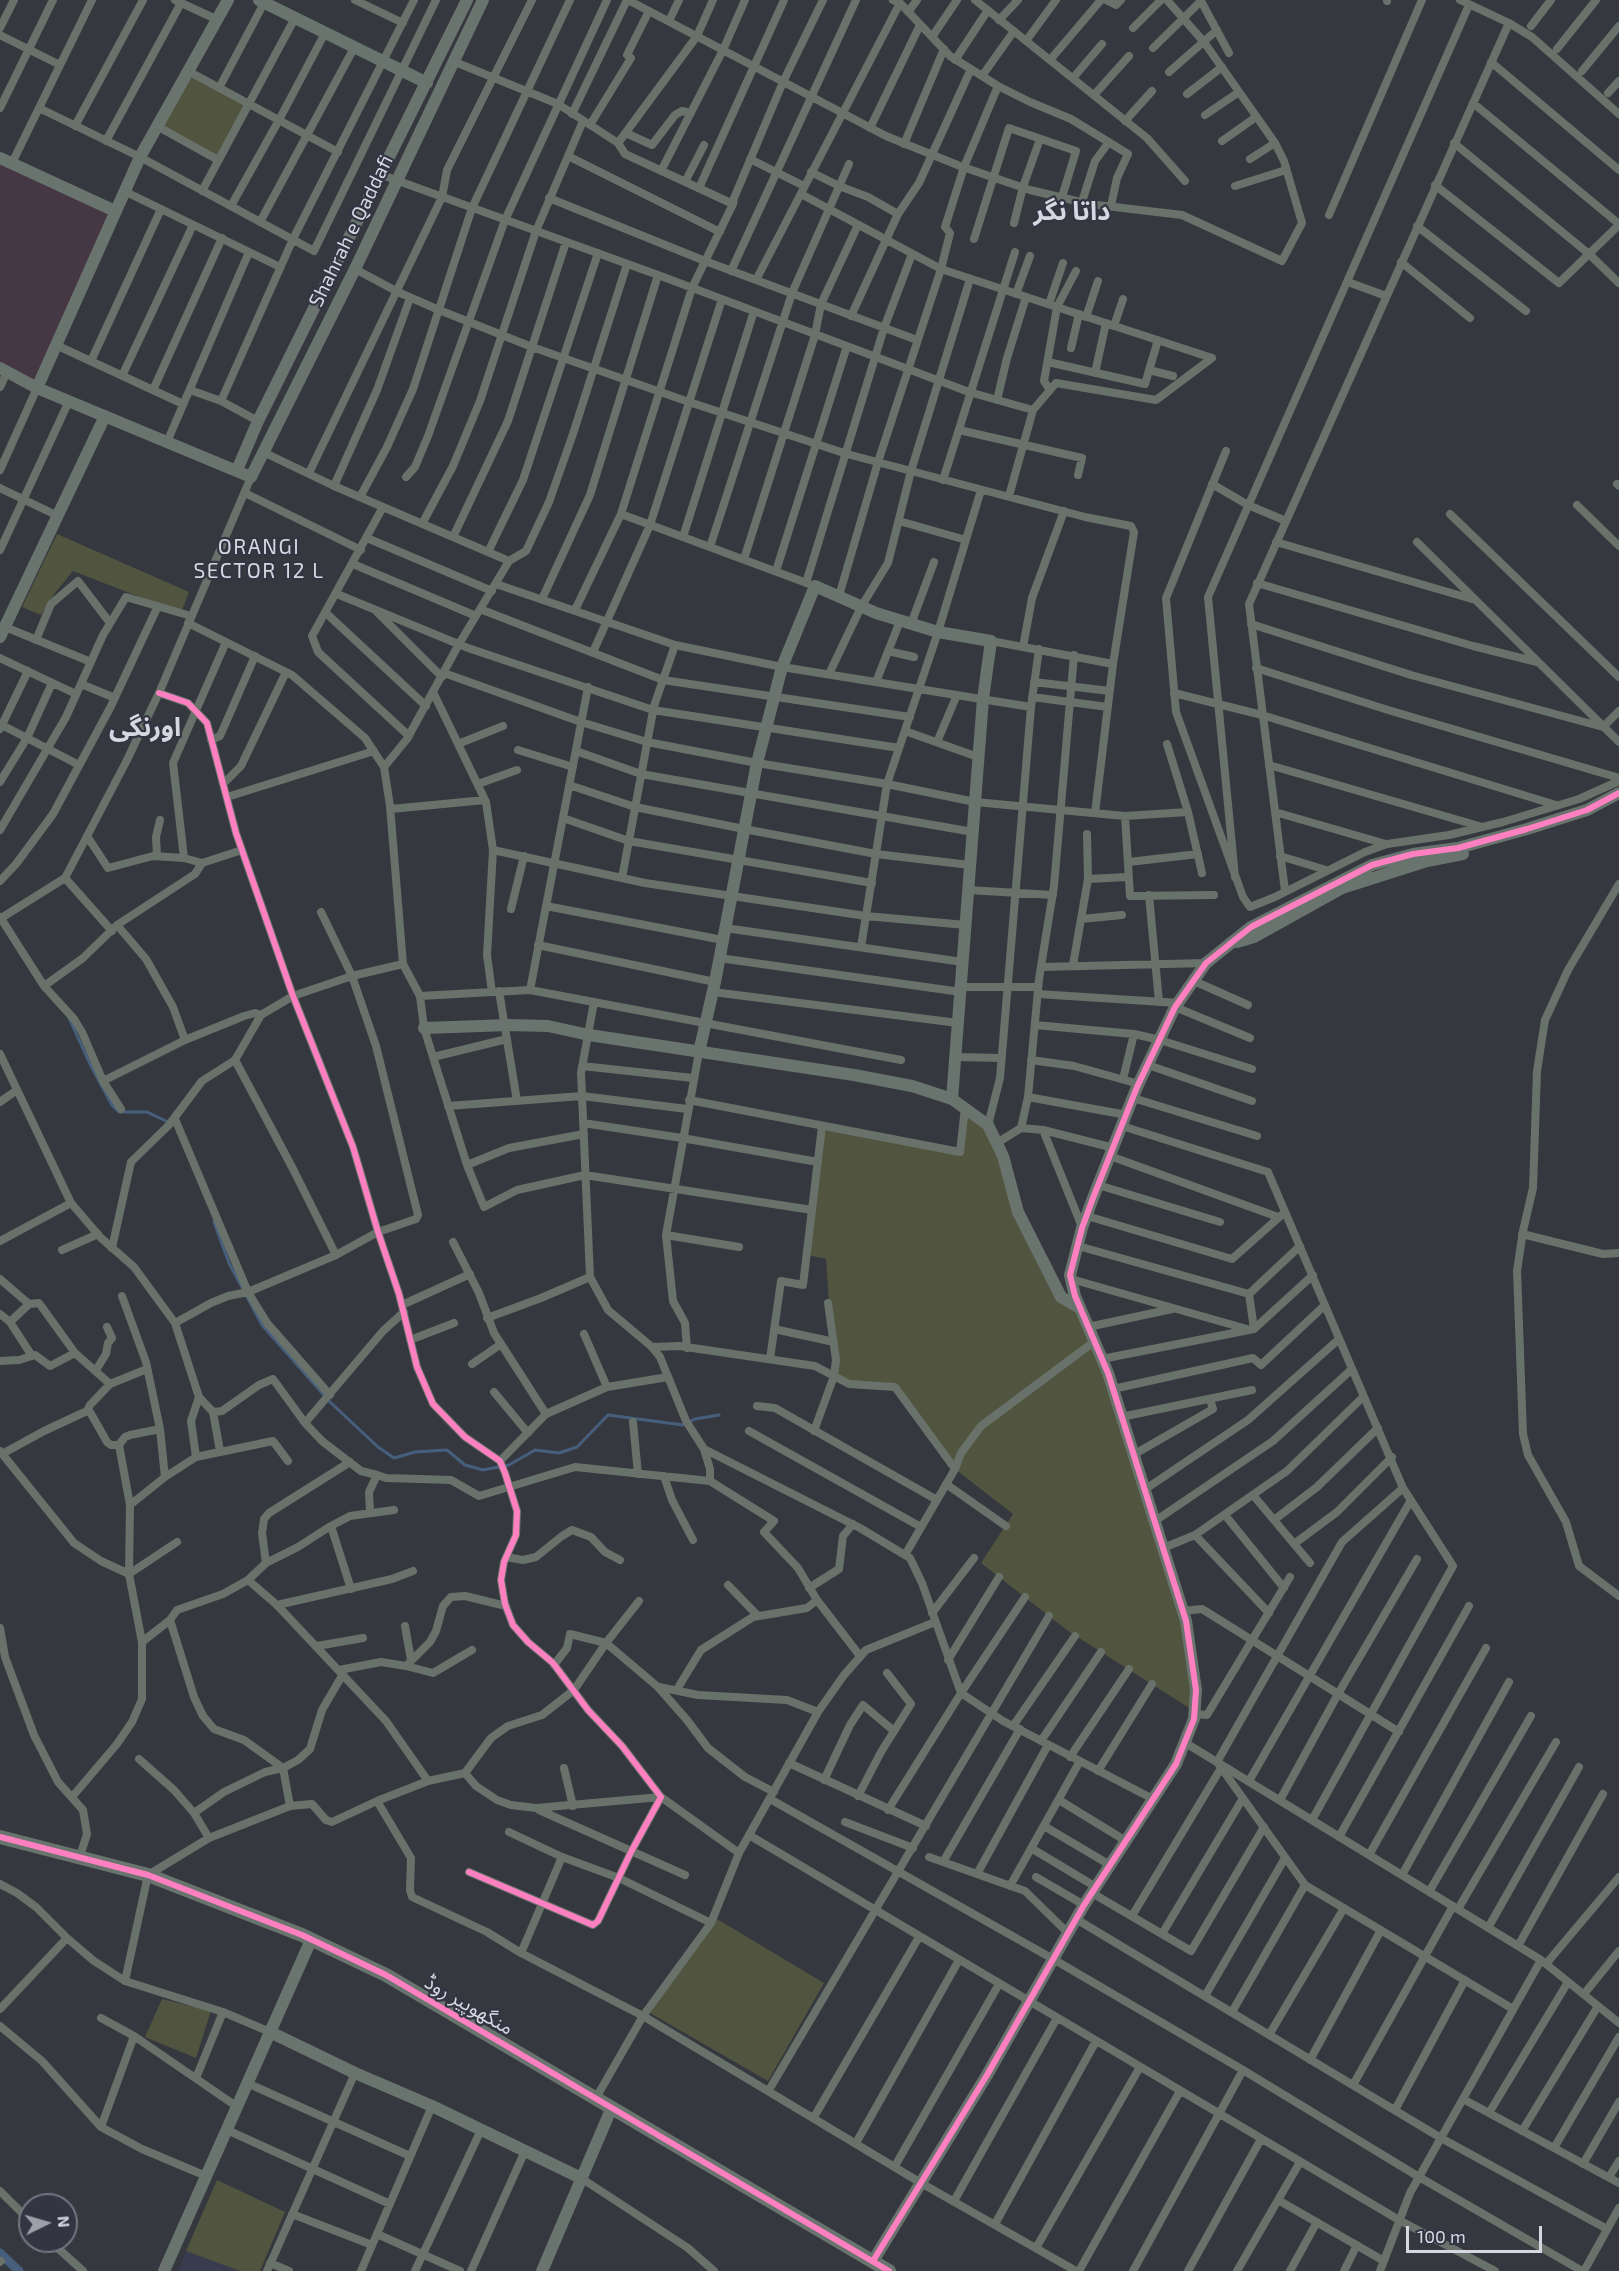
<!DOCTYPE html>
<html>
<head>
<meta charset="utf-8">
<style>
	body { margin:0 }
	#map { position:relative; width:1619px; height:2271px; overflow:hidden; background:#363840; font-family:"Exo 2",sans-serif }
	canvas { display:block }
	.north { position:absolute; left:18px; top:2193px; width:60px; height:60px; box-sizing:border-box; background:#333543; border:2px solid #747682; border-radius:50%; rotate:85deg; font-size:16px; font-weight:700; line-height:24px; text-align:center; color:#d6d7e1 }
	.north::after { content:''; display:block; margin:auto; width:21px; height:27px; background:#9e9fa9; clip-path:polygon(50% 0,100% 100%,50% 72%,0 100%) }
	.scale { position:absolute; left:1406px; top:2226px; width:136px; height:27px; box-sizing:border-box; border:3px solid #d6d7e1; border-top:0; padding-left:8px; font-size:18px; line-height:21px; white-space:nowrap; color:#d6d7e1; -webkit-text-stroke:4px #333543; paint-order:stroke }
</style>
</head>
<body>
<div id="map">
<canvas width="1619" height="2271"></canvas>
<div class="north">N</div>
<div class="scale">100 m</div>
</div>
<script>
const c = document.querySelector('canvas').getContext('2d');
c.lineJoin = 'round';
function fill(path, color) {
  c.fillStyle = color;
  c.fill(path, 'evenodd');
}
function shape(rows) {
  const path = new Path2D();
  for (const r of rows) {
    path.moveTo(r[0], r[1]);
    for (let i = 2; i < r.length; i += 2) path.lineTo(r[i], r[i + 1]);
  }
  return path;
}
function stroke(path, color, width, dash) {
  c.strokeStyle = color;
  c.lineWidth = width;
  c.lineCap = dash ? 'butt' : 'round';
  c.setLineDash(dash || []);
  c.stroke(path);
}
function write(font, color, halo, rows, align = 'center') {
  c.font = font + ' "Exo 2","Noto Sans Arabic",sans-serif';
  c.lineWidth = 4.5;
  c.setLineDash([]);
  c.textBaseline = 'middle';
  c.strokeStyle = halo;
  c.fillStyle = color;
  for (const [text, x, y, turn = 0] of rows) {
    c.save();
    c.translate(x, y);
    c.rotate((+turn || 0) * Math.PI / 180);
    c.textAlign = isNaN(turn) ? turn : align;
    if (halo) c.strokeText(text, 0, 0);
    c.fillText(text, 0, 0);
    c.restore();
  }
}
fill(shape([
	[186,2251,240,2271,178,2271]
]), '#393b4e');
fill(shape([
	[0,158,115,211,37,388,0,369]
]), '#453844');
fill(shape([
	[188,71,248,103,218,160,157,126],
	[57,534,189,592,181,613,73,571,55,593,41,615,22,607],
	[965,1109,988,1125,1017,1212,1061,1297,1080,1308,1186,1621,1194,1711,1068,1631,981,1563,1013,1514,955,1469,895,1388,849,1384,834,1376,826,1259,807,1255,822,1126,960,1153],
	[712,1916,824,1983,768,2081,650,2013],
	[162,1999,211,2011,196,2058,145,2037],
	[217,2180,285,2212,260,2271,240,2271,186,2251]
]), '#51543f');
stroke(shape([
	[69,1018,90,1064,112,1105,119,1112,147,1112,168,1122],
	[214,1222,229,1263,262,1325,330,1402,378,1447,394,1458,415,1452,447,1450,465,1465,483,1470,509,1465,535,1450,559,1453,577,1447,608,1415,683,1425,695,1419,719,1415]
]), '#465f7d', 3);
stroke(shape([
	[0,2253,19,2271]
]), '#465f7d', 9);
stroke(shape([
	[175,0,218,20],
	[355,0,403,23],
	[628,0,886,136,960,166,1030,190,1089,204,1182,215,1282,261,1302,223,1284,161,1275,143,1204,42,1167,0],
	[893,0,900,3,950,56,998,86,1030,102,1071,119,1128,154,1117,178,1111,206],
	[975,0,1147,138,1185,181],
	[1106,0,1116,5,1121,0],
	[1387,0,1387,1],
	[1460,0,1509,23,1532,37,1619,114],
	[908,12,917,0],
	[999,20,1018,0],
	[669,21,679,0],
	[1531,26,1551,0],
	[0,28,14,0],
	[1133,28,1161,0],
	[0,35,60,65],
	[932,37,957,0],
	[1026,41,1056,0],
	[1153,48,1201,1,1229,53],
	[1557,49,1596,0],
	[955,60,988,10],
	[1050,60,1101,0],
	[455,62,558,104,618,143,625,154,733,204],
	[1491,62,1619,170],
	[188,71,338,152],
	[1582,71,1619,26],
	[1169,72,1217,30],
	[982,76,1014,31],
	[1073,78,1102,44],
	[219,88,264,3],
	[1608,93,1619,81],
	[1187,94,1222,67],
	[1094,95,1129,56],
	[1473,103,1619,224],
	[0,108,53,0],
	[39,108,140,157,314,251,436,0],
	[572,114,627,0],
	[1205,115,1239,92],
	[1125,121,1152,91],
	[590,125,631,58,627,55,649,11],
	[75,126,143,0],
	[157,126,218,160],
	[870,128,920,25],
	[626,133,652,145,675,115,682,111,691,113],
	[106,141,181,3],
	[1222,141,1256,117],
	[618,143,697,36,713,0],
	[1454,143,1589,254,1619,283],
	[904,144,944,49],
	[568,156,720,232],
	[750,159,804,186],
	[1250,159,1275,143],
	[12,163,92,0],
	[661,171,723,50,745,0],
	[811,172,839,186,868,197,898,214],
	[382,175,658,275,969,392,1033,410],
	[685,182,704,145],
	[1435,185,1559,283,1619,225],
	[1235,186,1286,170],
	[699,188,784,0],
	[124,191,280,267],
	[202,191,295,18],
	[801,194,941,269,1212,358],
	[549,198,705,261,917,340],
	[1082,202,1095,161,1109,142],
	[231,206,279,120,325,33],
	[1329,215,1422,0],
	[260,222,354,48],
	[1014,223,1023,187,1040,139],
	[1417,226,1526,311],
	[974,239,1009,128,1076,151,1062,197],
	[1401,262,1470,318],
	[355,269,398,292,439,310,532,347,689,402,847,454,1085,517,1131,526,1134,532,1113,664,1095,813],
	[731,271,856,0],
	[756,280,900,3],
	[1348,282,1386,296],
	[1016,294,1030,256],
	[1049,304,1063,263],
	[851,316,898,214,919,183,971,69],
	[1086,317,1098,281],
	[1114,326,1123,299],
	[56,345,183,404],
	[1071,348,1079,314],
	[91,361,161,209],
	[1048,362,1145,384,1158,340],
	[1149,370,1173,376],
	[1095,373,1106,323],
	[122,376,193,225],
	[0,387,7,372],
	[153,390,222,238],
	[190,390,221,401,258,421],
	[1050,390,1044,381,1057,307,1076,271],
	[997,400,1007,358,1026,297],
	[221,401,293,239,414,0],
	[959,430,1082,458,1078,475],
	[167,442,249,252],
	[1226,451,1166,598,1176,712,1243,897,1250,907,1275,897,1365,852,1387,844,1449,835,1503,822,1579,799,1619,781],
	[263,452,334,486,509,561],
	[0,470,37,388],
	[309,473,442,197,447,170,532,0],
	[406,477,415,467,428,436,505,220,607,0],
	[943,480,1015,252],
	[1212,484,1248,505,1286,521],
	[1617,484,1619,486],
	[334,486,377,390,410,298],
	[0,488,58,516],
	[245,493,361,550],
	[1009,496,1033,410,1056,383,1156,400,1212,358],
	[360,497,387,447,413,389,472,208,570,0],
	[1577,505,1619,546],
	[383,507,312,636,318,652,409,736],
	[621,514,812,585],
	[1450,514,1619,677],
	[899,521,966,540],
	[422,524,453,466,480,401,536,231,583,121],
	[453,537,508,421,566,242],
	[683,537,754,311],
	[367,538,492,591],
	[1276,542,1472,599],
	[1417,542,1619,742],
	[710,547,792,293,849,164],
	[0,550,69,401],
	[488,552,523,480,598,253],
	[744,559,815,335,821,304,858,225],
	[353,564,476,616],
	[776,571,847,346],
	[806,583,884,328,912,254],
	[1257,583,1473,646,1537,662],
	[496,584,675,645,782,667,1031,707],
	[337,594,468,648,653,710,899,748],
	[839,596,878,462,941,269,950,233,945,227,964,167,998,86],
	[542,599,590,495,658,275],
	[480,609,663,680,910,717],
	[575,610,621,514,692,288,733,204,734,198,783,82,823,0],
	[377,612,442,677],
	[326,613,426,706],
	[188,623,292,675,365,738,384,767,390,806,403,964,420,996,424,1028,433,1057,467,1165,484,1207,517,1190,585,1175,812,1210],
	[911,624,934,562],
	[1251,624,1411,675,1603,727,1619,711],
	[5,627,91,662],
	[36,640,51,604,78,581,110,623],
	[991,641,1113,664],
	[1023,647,1032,598,1064,511],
	[888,651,914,657],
	[593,652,650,525,722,299],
	[0,658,76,694],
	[1256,668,1388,710,1619,778],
	[444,673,581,722,647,742,757,763,887,784,975,802,1125,816,1188,812],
	[829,674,861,607,888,563,911,471,970,279],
	[876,682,900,621],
	[1034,682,1110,691],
	[81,684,115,698],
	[159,693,188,703,207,723,236,833,293,996,353,1147,378,1232,399,1294,417,1367,433,1404,465,1437,500,1461,505,1473,517,1511,516,1535,504,1562,501,1580,505,1604,513,1625,528,1642,553,1663,588,1710,622,1746,661,1797,631,1852,598,1921,593,1925,469,1872],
	[1174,693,1262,715,1556,805],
	[434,694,486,802,493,850,645,883,866,916,966,925],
	[1032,697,1108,707],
	[0,724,79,765],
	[0,729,28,671],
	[905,731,978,757],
	[211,740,220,736,255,656],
	[937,742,957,695],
	[458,744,503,726],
	[1167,744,1188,812,1202,873],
	[518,750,573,767],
	[576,751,641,774,973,832],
	[1269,765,1479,826],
	[384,767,407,739,459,644,509,561,526,551,549,502,573,434,627,264],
	[0,782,27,738,52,683],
	[223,784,241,766,286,672],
	[478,784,517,770],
	[569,785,635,807,744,829,876,854,970,865],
	[227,797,374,751],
	[391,809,485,800],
	[1275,812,1386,844],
	[1125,816,1130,896,1214,895],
	[563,818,629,841,872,883],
	[0,830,66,717,103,635,126,597,191,616],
	[87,836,108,868,153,856,184,858,202,863,242,850],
	[157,856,156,837,160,820],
	[1280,856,1326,870],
	[184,858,173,763,226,642],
	[1129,862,1198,854],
	[1235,877,1208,597,1469,5],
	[65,878,112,931],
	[622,878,654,706,675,645],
	[1088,879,1128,877],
	[0,881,16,864,53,814,110,708,158,606],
	[1619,884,1568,970,1545,1020,1537,1071,1533,1188,1523,1231,1517,1271,1523,1434,1528,1455,1566,1522,1579,1566,1619,1596],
	[968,890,1053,895],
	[1285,891,1249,604,1509,23],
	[1149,895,1159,1002],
	[546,906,723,940],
	[511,909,524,856],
	[0,917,44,986,74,1019,82,1032,103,1081,121,1109],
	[1,918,65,878,126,762,159,693,251,477],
	[1081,919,1122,915],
	[117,925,146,959,173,1007,185,1040],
	[725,928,963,962],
	[538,945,715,982],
	[861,947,887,784,938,632,981,490],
	[719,958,961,992],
	[1073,965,1088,879,1087,834],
	[1041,967,1206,963],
	[1194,981,1248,1005],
	[44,986,83,958,117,925,195,874,202,863],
	[961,987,1038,987],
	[530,990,588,687],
	[499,991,517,1101],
	[492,992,487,955,493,850],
	[713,992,958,1023],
	[1038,994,1178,1003],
	[420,996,530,990,901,1060],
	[594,1002,581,1073,590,1277,608,1310,652,1347,660,1357,686,1421,704,1449,710,1469,710,1481],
	[1175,1007,1250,1038],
	[1035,1025,1134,1034,1160,1040,1252,1069],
	[0,1054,71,1203,101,1238,134,1267,175,1323,199,1397,213,1412,222,1411,259,1385,273,1379,305,1423,322,1441,361,1471,377,1475,386,1478,451,1480,479,1496,575,1467,710,1481,774,1521,764,1532,798,1568,817,1600,807,1608,753,1617,701,1650,679,1686],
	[433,1057,507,1039],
	[956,1057,1001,1058],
	[235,1060,293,1169,336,1255],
	[1031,1060,1074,1066,1139,1084],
	[1148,1065,1252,1101],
	[582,1066,693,1078],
	[1123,1079,1134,1034],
	[103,1081,185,1040,244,1016,255,1013,261,1015],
	[1028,1097,1127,1115],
	[1133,1098,1257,1136],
	[689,1100,960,1152,965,1108],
	[0,1102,17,1090],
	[448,1106,582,1096,687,1109],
	[175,1119,248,1292,267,1323,330,1395],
	[583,1123,682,1138,818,1162],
	[988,1125,1000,1078,1031,707,1039,649],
	[1122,1126,1268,1172,1403,1488,1453,1566,1312,1820],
	[1021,1128,1043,1130,1114,1148],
	[1043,1130,1082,1227],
	[997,1143,1021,1128,1028,1097,1039,979,1054,886,1074,655],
	[1110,1156,1278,1217],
	[467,1165,509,1148,584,1134],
	[1098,1185,1220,1222],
	[1087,1216,1232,1259,1285,1212],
	[1522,1234,1603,1254,1619,1253],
	[666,1235,739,1247],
	[0,1241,71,1203],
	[453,1242,479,1293,494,1333,546,1414],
	[1078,1246,1249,1294,1300,1246],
	[112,1248,131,1162,169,1125,202,1081,235,1060,261,1015,293,996,352,976,403,964],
	[62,1250,98,1234],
	[0,1279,29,1304,39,1303,75,1353,110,1384],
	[1071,1279,1247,1329],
	[1249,1294,1254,1329],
	[122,1296,146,1362,160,1429,165,1477],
	[402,1305,470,1274],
	[0,1314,10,1322,32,1356],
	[487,1318,541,1298,590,1277],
	[10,1322,29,1304],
	[175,1323,211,1303,228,1296,248,1292,336,1255,378,1232,416,1219,418,1215,376,1046,352,976,321,912],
	[1088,1327,1172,1309],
	[774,1329,834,1342],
	[584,1334,607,1387],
	[410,1340,454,1323],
	[652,1347,679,1346,815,1366,849,1384,895,1387,955,1469],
	[687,1348,685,1323,673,1301,666,1235,699,1052],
	[770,1359,781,1281,803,1285,822,1126],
	[1102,1359,1254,1329,1313,1275],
	[0,1361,19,1360,35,1355,50,1366,75,1353],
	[472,1364,501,1344],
	[96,1370,106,1354,108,1343,112,1338,107,1327],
	[1113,1389,1253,1358,1261,1365,1324,1306],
	[494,1392,528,1433],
	[757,1406,775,1408,937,1500],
	[87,1411,90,1405,110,1384,147,1369],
	[213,1412,220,1451],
	[1121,1417,1252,1390],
	[633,1422,638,1474],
	[305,1423,383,1331,404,1312],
	[749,1431,921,1527],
	[814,1431,834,1376,836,1360,828,1303],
	[704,1449,860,1528,910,1558,922,1583,961,1693,1003,1721,1153,1799],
	[0,1451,74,1543,101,1561,129,1574,177,1542],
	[2,1454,44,1431,87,1411,90,1412,107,1442,111,1445,119,1445],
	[1133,1455,1213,1409,1210,1399],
	[196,1457,191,1421,199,1397],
	[500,1461,546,1414,607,1387,668,1377],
	[664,1476,672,1500,693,1540],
	[946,1484,1006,1526],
	[1403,1488,1342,1542,1217,1762,1305,1885,1513,2009],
	[1144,1490,1248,1420,1339,1339],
	[1253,1495,1310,1563],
	[130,1505,165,1477,196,1457,273,1441,288,1461],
	[370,1512,369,1492,377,1475],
	[1225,1515,1284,1588],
	[1274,1520,1317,1487,1378,1428],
	[1155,1521,1273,1441,1352,1369],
	[331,1526,351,1589],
	[1195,1535,1269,1613],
	[1294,1544,1337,1512,1392,1457],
	[1163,1548,1195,1535,1287,1471,1363,1397],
	[905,1555,955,1469,961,1453,981,1426,1095,1341],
	[506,1557,523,1560,536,1557,562,1536,572,1530,591,1537,605,1552,620,1560],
	[266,1563,262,1533,264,1519,269,1513,350,1462],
	[248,1580,277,1605,386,1721,428,1781],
	[728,1585,758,1616],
	[809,1588,839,1569,843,1536,853,1524],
	[817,1600,860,1656],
	[277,1605,392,1579,413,1571],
	[1183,1611,1202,1609,1399,1732],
	[932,1613,974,1558],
	[170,1620,194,1697,203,1716,214,1729,244,1740,283,1768,290,1806],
	[405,1626,411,1660],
	[0,1628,5,1657,34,1735,58,1782,83,1810,87,1834,80,1856],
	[142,1642,170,1620,177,1610,223,1594,248,1580,266,1563,298,1547,329,1527,350,1516,394,1510],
	[317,1646,363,1638],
	[948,1660,999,1577],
	[554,1665,567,1648,570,1634,606,1643,658,1687,687,1720,708,1748,745,1777,774,1792],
	[406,1666,430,1642,436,1631,443,1606,451,1597,465,1596,506,1606],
	[339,1670,381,1662,406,1666,433,1673,472,1650],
	[659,1687,698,1695,787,1700,818,1712],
	[1194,1714,1207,1715,1290,1577],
	[1013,1726,1075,1636],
	[1041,1741,1101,1652],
	[1184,1742,1541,1960,1619,2023],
	[1070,1757,1129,1669],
	[139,1759,174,1790,194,1813,209,1838],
	[789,1763,926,1826],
	[564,1768,573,1806],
	[1098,1771,1152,1684],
	[465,1773,476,1786,497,1800,511,1805,536,1808,661,1797,739,1853],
	[824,1780,850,1725,863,1705,894,1731],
	[1249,1781,1411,1500],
	[858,1796,881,1752,911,1704,887,1673],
	[72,1797,117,1744,132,1722,142,1699,142,1642,129,1574,130,1505,119,1445,125,1437,130,1435,160,1429],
	[770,1799,1053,1959,1243,2070,1419,2177,1582,2271],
	[1059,1800,1126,1841],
	[1280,1800,1338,1694,1417,1559],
	[377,1801,411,1858,410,1890,412,1897,487,1932,521,1953,643,2016,921,2183,1076,2271],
	[539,1810,685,1875],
	[888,1810,961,1693,1025,1597],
	[194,1813,224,1792,265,1772,283,1768,298,1760,310,1749,322,1710,343,1674],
	[845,1822,913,1848],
	[1044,1826,1110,1865],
	[509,1832,562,1857,619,1878,711,1923],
	[749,1835,1399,2220,1495,2271],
	[1339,1837,1469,1606],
	[1031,1848,1096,1887],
	[1369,1855,1486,1648],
	[929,1857,1025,1891,1068,1933],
	[943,1862,1020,1729],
	[977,1874,1048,1745],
	[1402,1875,1509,1682],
	[1036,1877,1084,1905],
	[0,1884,17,1893,36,1907,67,1938,94,1961,125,1981,223,2012,270,2032],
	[1010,1886,1080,1761],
	[1429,1892,1531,1716],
	[1092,1893,1191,1951,1264,1827],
	[1458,1909,1556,1742],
	[1132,1916,1221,1768],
	[1076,1919,1441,2138,1607,2229],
	[1488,1928,1579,1767],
	[1162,1934,1243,1798],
	[1518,1946,1603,1794],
	[521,1953,562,1857],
	[1546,1964,1619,1877],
	[125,1981,148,1875,209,1838,290,1806,312,1804,326,1820,332,1822,377,1801,428,1781,465,1773,491,1738,508,1726,542,1715,574,1690,606,1643,639,1601],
	[1584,1994,1619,1951],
	[1205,1996,1285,1858],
	[0,2009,67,1938],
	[1232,2012,1305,1885],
	[101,2018,134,2036,236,2106],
	[0,2026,42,2061,101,2127,142,2149,206,2176],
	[1269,2035,1344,1908],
	[1310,2060,1381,1930],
	[196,2078,223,2012],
	[247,2083,410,2156],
	[1353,2085,1453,1906],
	[769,2090,1049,1616],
	[596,2098,643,2016,711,1923,739,1853,818,1712,844,1675,866,1650,935,1622],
	[1463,2099,1619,2183],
	[1395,2110,1465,1980],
	[1489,2113,1568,1982],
	[814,2117,919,1937],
	[101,2127,134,2036],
	[227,2130,390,2204],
	[1522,2131,1598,2006],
	[856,2143,959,1960],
	[1554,2148,1619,2037],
	[1583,2164,1619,2102],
	[895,2166,999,1984],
	[1609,2177,1619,2161],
	[581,2178,688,2248,714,2271],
	[0,2191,30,2221],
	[1278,2200,1384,2261],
	[954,2201,1057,2018],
	[292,2214,372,2245],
	[995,2224,1096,2041],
	[377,2234,460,2271],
	[50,2241,83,2271],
	[1036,2248,1140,2067],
	[0,2262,1,2261],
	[270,2263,289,2271],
	[267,2271,355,2073],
	[361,2271,432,2106],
	[415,2271,481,2130],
	[471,2271,525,2151],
	[1079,2271,1180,2091],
	[1133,2271,1243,2070],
	[1188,2271,1261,2139],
	[1237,2271,1300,2162],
	[1290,2271,1317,2222],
	[1344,2271,1357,2245],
	[1380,2271,1410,2193,1541,1960],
	[1584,2271,1619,2208]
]), '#69726a', 8);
stroke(shape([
	[259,0,427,83],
	[0,158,115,211],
	[0,368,37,388,251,477,355,269,483,0],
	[37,388,140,157,228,0],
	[237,470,258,421,467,0],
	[0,637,105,416],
	[1237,942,1254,937,1342,888,1427,861,1463,854],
	[424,1028,509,1025,548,1026,589,1035,854,1075,912,1086,952,1099,988,1125,1003,1156,1018,1212,1061,1297,1080,1308],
	[699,1052,715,982,757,763,782,667,815,586,876,613,938,632,991,641,983,699,952,1099],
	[270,2032,355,2073,432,2106,581,2178],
	[873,2261,987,2075,1084,1905,1176,1764,1194,1719,1196,1690,1186,1621,1108,1373,1075,1296,1070,1275,1082,1228,1093,1198,1137,1087,1175,1007,1206,963,1251,927,1372,865,1413,854,1458,848,1527,829,1587,810,1619,793],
	[164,2271,311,1940],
	[542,2271,612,2107]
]), '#6a746e', 12);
stroke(shape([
	[0,1837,148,1875,302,1935,386,1975,889,2271]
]), '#69746e', 14);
stroke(shape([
	[159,693,188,703,207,723,236,833,293,996,353,1147,378,1232,399,1294,417,1367,433,1404,465,1437,500,1461,505,1473,517,1511,516,1535,504,1562,501,1580,505,1604,513,1625,528,1642,553,1663,588,1710,622,1746,661,1797,631,1852,598,1921,593,1925,469,1872],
	[0,1837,148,1875,302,1935,386,1975,889,2271],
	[873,2261,987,2075,1084,1905,1176,1764,1194,1719,1196,1690,1186,1621,1108,1373,1075,1296,1070,1275,1082,1228,1093,1198,1137,1087,1175,1007,1206,963,1251,927,1372,865,1413,854,1458,848,1527,829,1587,810,1619,793]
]), '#ff80c0', 6);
write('20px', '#d6d7e1', '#333543', [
	["Shahrah e Qaddafi",351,231,-64],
	["منگھوپیر روڈ",469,2005,30]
]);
c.letterSpacing = '1.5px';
write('21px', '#d6d7e1', '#333543', [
	["ORANGI",259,547],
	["SECTOR 12 L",259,571]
]);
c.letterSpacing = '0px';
write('bold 26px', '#d6d7e1', '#333543', [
	["داتا نگر",1072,211],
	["اورنگی",145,727]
]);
</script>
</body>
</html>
